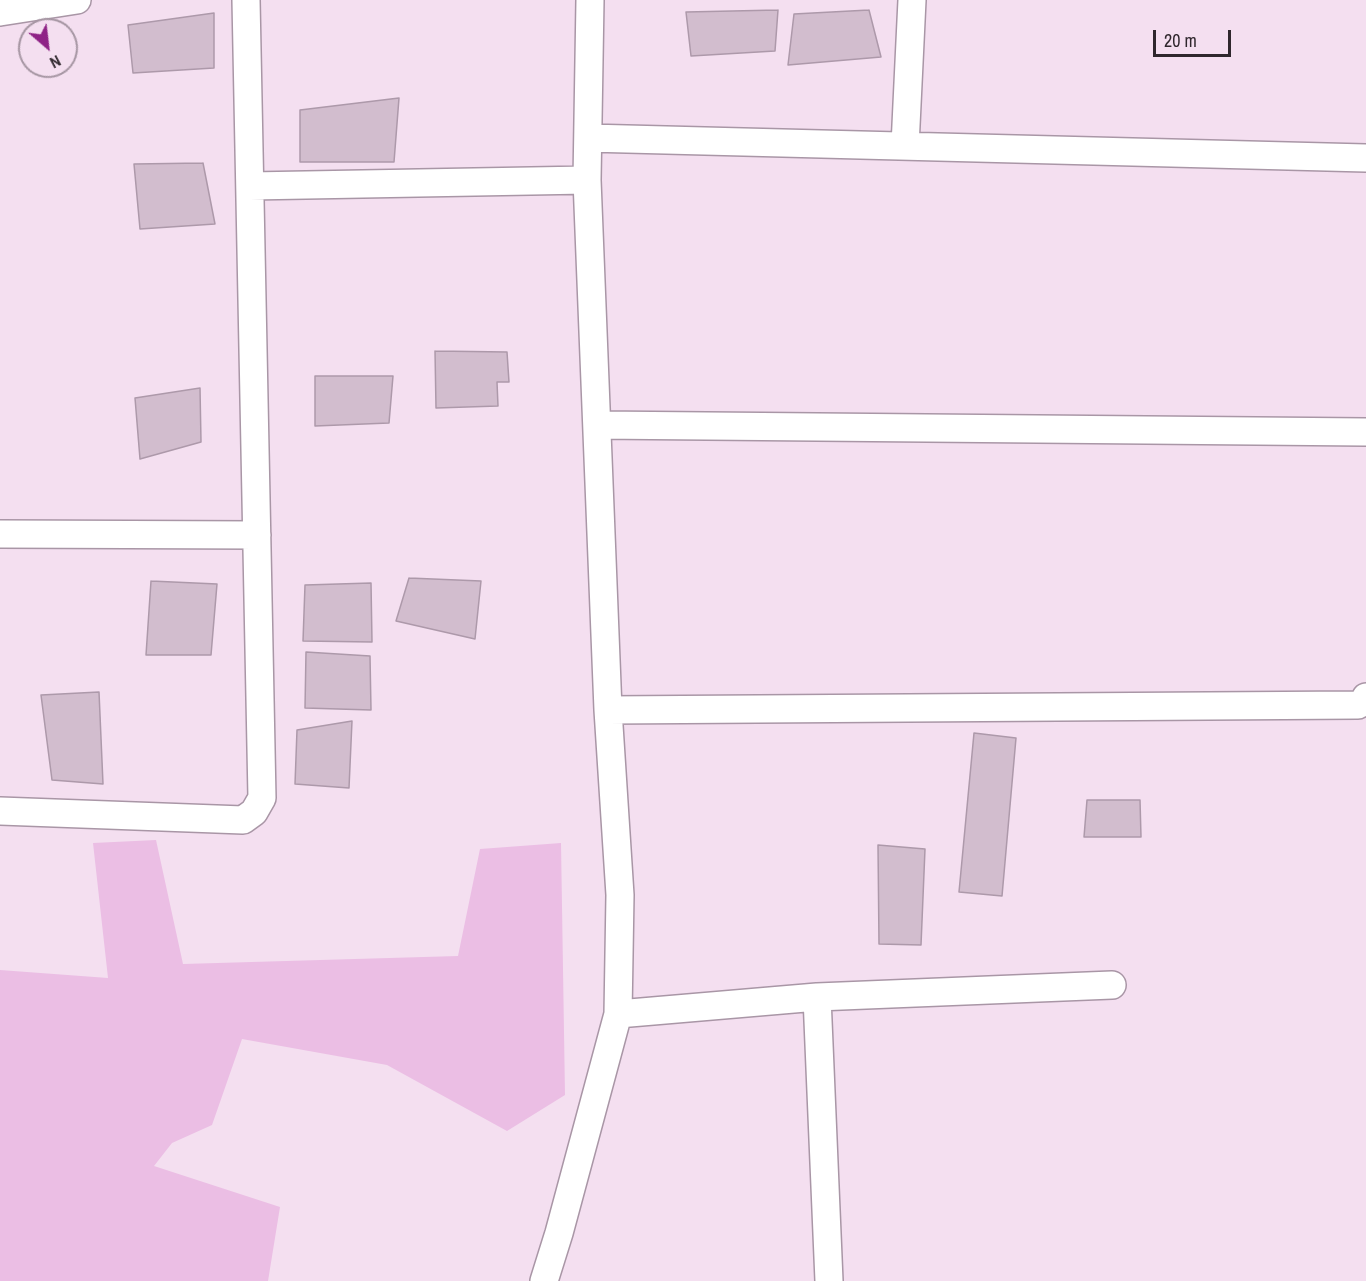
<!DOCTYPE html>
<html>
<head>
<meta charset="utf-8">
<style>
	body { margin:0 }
	#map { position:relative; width:1366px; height:1281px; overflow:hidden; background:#f4dff0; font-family:"Archivo Narrow",sans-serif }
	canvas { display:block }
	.north { position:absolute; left:18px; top:18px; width:60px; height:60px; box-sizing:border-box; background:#f4dff0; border:2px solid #a595a2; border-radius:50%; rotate:152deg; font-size:16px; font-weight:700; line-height:24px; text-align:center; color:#2f272d }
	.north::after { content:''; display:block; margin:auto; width:21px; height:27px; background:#8f2386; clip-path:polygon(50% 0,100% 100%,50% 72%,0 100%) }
	.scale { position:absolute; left:1153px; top:30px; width:78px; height:27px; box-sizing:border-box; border:3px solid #2f272d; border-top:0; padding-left:8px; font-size:18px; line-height:21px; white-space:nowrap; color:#2f272d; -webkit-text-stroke:4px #f4dff0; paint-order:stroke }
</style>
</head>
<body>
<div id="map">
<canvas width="1366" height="1281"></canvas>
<div class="north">N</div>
<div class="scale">20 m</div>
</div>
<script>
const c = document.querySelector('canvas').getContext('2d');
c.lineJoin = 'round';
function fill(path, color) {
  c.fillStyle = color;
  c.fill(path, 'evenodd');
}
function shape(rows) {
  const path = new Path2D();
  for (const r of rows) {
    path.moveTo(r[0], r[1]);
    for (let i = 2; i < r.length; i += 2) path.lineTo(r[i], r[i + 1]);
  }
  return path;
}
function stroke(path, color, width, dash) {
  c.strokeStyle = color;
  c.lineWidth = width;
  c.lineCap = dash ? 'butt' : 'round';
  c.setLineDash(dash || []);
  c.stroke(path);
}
fill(shape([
	[156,840,183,964,458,956,480,849,561,843,565,1095,507,1131,387,1065,242,1039,212,1125,172,1143,154,1166,280,1207,268,1281,0,1281,0,970,108,978,93,843]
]), '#ebbee4');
const building = shape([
	[778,10,775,51,691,56,686,12,778,10],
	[869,10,881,57,788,65,794,14,869,10],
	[214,13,214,68,133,73,128,25,214,13],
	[399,98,394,162,300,162,300,110,399,98],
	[203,163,215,224,140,229,134,164,203,163],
	[435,351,507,352,509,382,497,382,498,406,436,408,435,351],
	[315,376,393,376,389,423,315,426,315,376],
	[200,388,201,442,140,459,135,398,200,388],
	[409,578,481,581,475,639,396,621,409,578],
	[151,581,217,584,211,655,146,655,151,581],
	[371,583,372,642,303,641,305,585,371,583],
	[306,652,370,656,371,710,305,708,306,652],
	[99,692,103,784,52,780,41,695,99,692],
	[352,721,349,788,295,784,297,730,352,721],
	[974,733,1016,738,1002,896,959,892,974,733],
	[1087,800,1140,800,1141,837,1084,837,1087,800],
	[878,845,925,849,921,945,879,944,878,845]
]);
fill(building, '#d2bdce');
stroke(building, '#ad99aa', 1.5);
const street = shape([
	[0,12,77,0],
	[588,138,1366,158],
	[905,146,912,0],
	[250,186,587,180],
	[597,425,1366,432],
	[0,534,257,535],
	[608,710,1358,705,1364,701,1366,697],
	[0,811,243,820,254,812,262,798,246,0],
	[817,997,829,1281],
	[618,1014,817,997,1112,985],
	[544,1281,559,1233,618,1014,620,895,608,710,587,180,590,0]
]);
stroke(street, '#a996a6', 30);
stroke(street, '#fff', 27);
</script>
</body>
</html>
